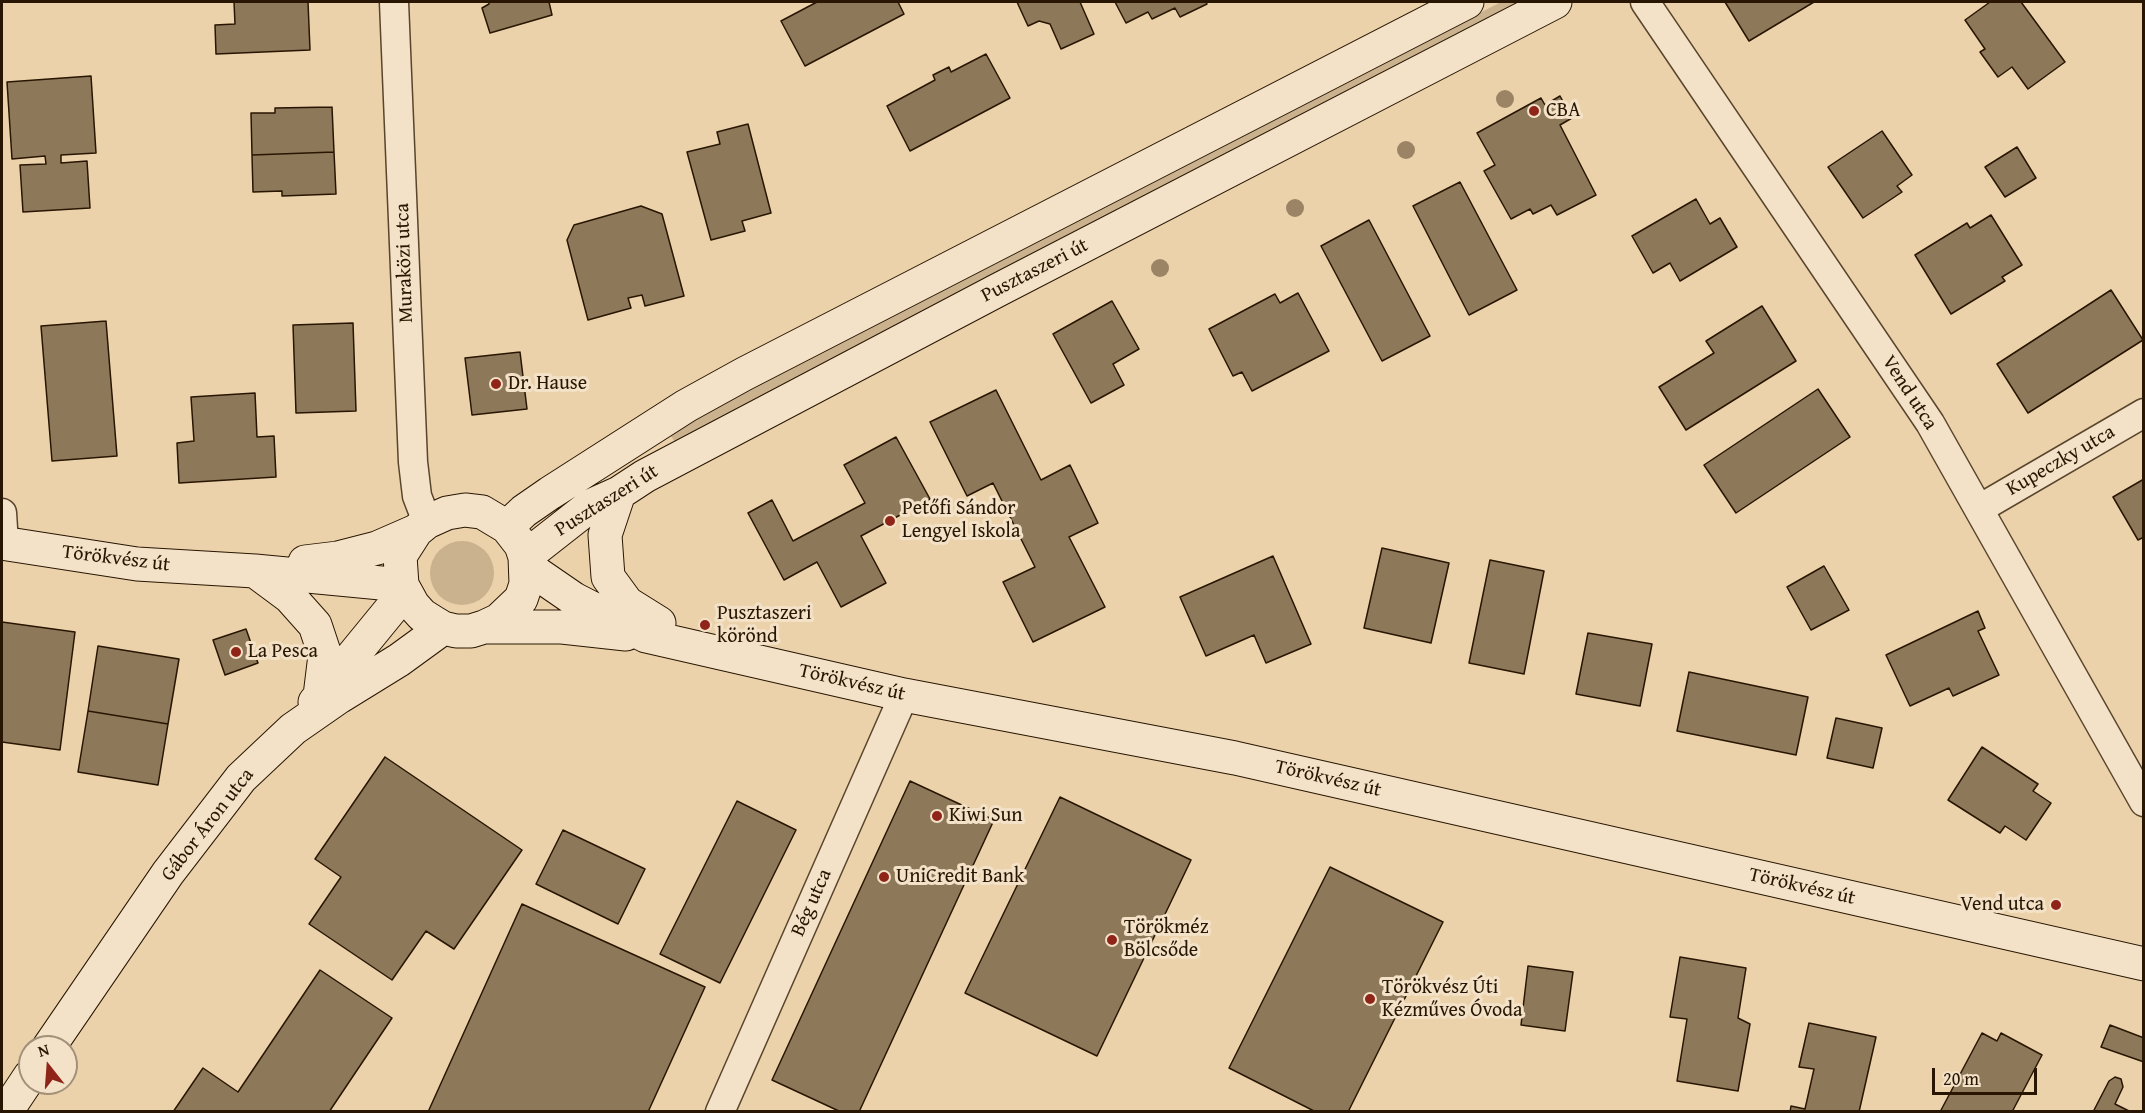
<!DOCTYPE html>
<html>
<head>
<meta charset="utf-8">
<style>
	body { margin:0 }
	#map { position:relative; width:2145px; height:1113px; overflow:hidden; background:#ecd2ab; font-family:"Gentium Book Plus",serif }
	canvas { display:block }
	.frame { position:absolute; inset:0; border:3px solid #281602; pointer-events:none }
	.north { position:absolute; left:18px; top:1035px; width:60px; height:60px; box-sizing:border-box; background:#f3e2c8; border:2px solid #a29079; border-radius:50%; rotate:343deg; font-size:16px; font-weight:700; line-height:24px; text-align:center; color:#281602 }
	.north::after { content:''; display:block; margin:auto; width:21px; height:27px; background:#8f2418; clip-path:polygon(50% 0,100% 100%,50% 72%,0 100%) }
	.scale { position:absolute; left:1932px; top:1068px; width:105px; height:27px; box-sizing:border-box; border:3px solid #281602; border-top:0; padding-left:8px; font-size:18px; line-height:21px; white-space:nowrap; color:#281602; -webkit-text-stroke:4px #f3e2c8; paint-order:stroke }
</style>
</head>
<body>
<div id="map">
<canvas width="2145" height="1113"></canvas>
<div class="frame"></div>
<div class="north">N</div>
<div class="scale">20 m</div>
</div>
<script>
const c = document.querySelector('canvas').getContext('2d');
c.lineJoin = 'round';
function fill(path, color) {
  c.fillStyle = color;
  c.fill(path, 'evenodd');
}
function shape(rows) {
  const path = new Path2D();
  for (const r of rows) {
    if (r.length === 3) {
      path.moveTo(r[0] + r[2], r[1]);
      path.arc(r[0], r[1], r[2], 0, 2 * Math.PI);
      continue;
    }
    path.moveTo(r[0], r[1]);
    for (let i = 2; i < r.length; i += 2) path.lineTo(r[i], r[i + 1]);
  }
  return path;
}
function stroke(path, color, width, dash) {
  c.strokeStyle = color;
  c.lineWidth = width;
  c.lineCap = dash ? 'butt' : 'round';
  c.setLineDash(dash || []);
  c.stroke(path);
}
function write(font, color, halo, rows, align = 'center') {
  c.font = font + ' "Gentium Book Plus",serif';
  c.lineWidth = 6;
  c.setLineDash([]);
  c.textBaseline = 'middle';
  c.strokeStyle = halo;
  c.fillStyle = color;
  for (const [text, x, y, turn = 0] of rows) {
    c.save();
    c.translate(x, y);
    c.rotate((+turn || 0) * Math.PI / 180);
    c.textAlign = isNaN(turn) ? turn : align;
    if (halo) c.strokeText(text, 0, 0);
    c.fillText(text, 0, 0);
    c.restore();
  }
}
fill(shape([
	[1501,2,1529,2,676,443,667,431],
	[462,573,32]
]), '#cbb28e');
const building = shape([
	[234,2,308,2,310,50,216,54,215,25,235,24,234,2],
	[489,2,549,2,552,15,490,33,482,8,489,4,489,2],
	[817,2,898,2,904,14,805,66,781,21,817,2],
	[1017,2,1080,2,1094,34,1061,49,1050,24,1039,21,1028,26,1017,2],
	[1115,2,1206,2,1207,4,1180,17,1175,8,1152,19,1148,12,1126,23,1115,2],
	[1725,2,1814,2,1749,41,1725,2],
	[1990,2,2021,2,2065,62,2028,89,2012,67,1998,77,1980,52,1985,49,1965,20,1990,2],
	[986,54,1010,98,910,151,887,106,935,80,933,75,949,67,951,72,986,54],
	[91,76,96,153,61,155,61,163,87,161,90,208,23,212,20,165,46,164,45,156,12,159,7,82,91,76],
	[1560,96,1572,118,1560,125,1596,195,1557,215,1551,205,1533,214,1530,209,1511,219,1484,171,1495,165,1477,133,1541,98,1545,105,1560,96],
	[332,107,334,152,252,155,251,113,275,113,275,108,332,107],
	[748,124,771,213,742,221,745,231,711,240,687,152,720,144,717,132,748,124],
	[1882,131,1912,175,1897,186,1902,192,1863,218,1828,167,1882,131],
	[2017,147,2036,178,2005,197,1985,167,2017,147],
	[334,152,336,194,282,196,282,191,253,192,252,155,334,152],
	[1460,182,1517,290,1469,315,1413,206,1460,182],
	[1696,199,1710,224,1720,218,1737,247,1680,281,1670,263,1653,273,1632,236,1696,199],
	[641,206,662,214,684,296,645,306,642,295,628,298,631,308,588,320,567,240,574,225,641,206],
	[1991,215,2022,265,2002,277,2005,281,1951,314,1915,255,1967,223,1970,228,1991,215],
	[1369,220,1430,336,1382,361,1321,246,1369,220],
	[2111,290,2143,340,2028,413,1997,364,2111,290],
	[1298,293,1329,351,1252,391,1242,372,1233,376,1209,329,1275,294,1280,303,1298,293],
	[1112,301,1139,349,1113,364,1124,385,1091,403,1053,334,1112,301],
	[1762,306,1796,361,1686,430,1659,387,1714,353,1706,341,1762,306],
	[106,321,117,456,52,461,41,326,106,321],
	[353,323,356,411,296,413,293,325,353,323],
	[520,352,527,409,472,415,465,358,520,352],
	[1818,389,1850,437,1736,513,1704,465,1818,389],
	[996,390,1041,480,1070,465,1098,523,1069,537,1105,607,1033,642,1003,582,1035,567,993,483,967,496,930,422,996,390],
	[255,393,257,437,274,436,276,477,179,483,177,443,194,441,191,397,255,393],
	[896,437,930,499,861,536,886,583,841,607,817,562,784,580,748,513,772,500,793,541,865,503,844,465,896,437],
	[2144,479,2144,537,2138,540,2113,497,2144,479],
	[1382,548,1449,563,1431,643,1364,628,1382,548],
	[1273,556,1311,644,1266,663,1254,635,1206,656,1180,597,1273,556],
	[1490,560,1544,571,1524,674,1469,663,1490,560],
	[1824,566,1849,610,1811,630,1787,587,1824,566],
	[1978,611,1985,628,1978,631,1999,675,1953,696,1949,688,1910,706,1886,655,1978,611],
	[2,622,75,632,60,750,2,742,2,622],
	[246,629,258,663,225,675,213,640,246,629],
	[1588,633,1652,644,1640,706,1576,694,1588,633],
	[98,646,179,659,168,724,88,711,98,646],
	[1689,672,1808,697,1796,755,1677,731,1689,672],
	[88,711,168,724,158,785,78,772,88,711],
	[1836,718,1882,728,1873,768,1827,758,1836,718],
	[1982,747,2038,784,2033,791,2051,803,2026,840,2005,826,2000,833,1948,800,1982,747],
	[385,757,522,850,454,949,426,931,392,980,309,924,341,877,315,859,385,757],
	[910,781,994,820,859,1112,841,1112,772,1080,910,781],
	[1060,797,1191,860,1097,1056,965,993,1060,797],
	[737,801,796,830,720,983,660,954,737,801],
	[563,830,645,869,618,924,536,884,563,830],
	[1330,867,1443,922,1348,1112,1316,1112,1229,1068,1330,867],
	[522,904,705,987,648,1112,428,1112,522,904],
	[1680,957,1746,968,1738,1018,1750,1024,1738,1091,1677,1081,1687,1019,1670,1017,1680,957],
	[1528,966,1573,972,1565,1031,1521,1025,1528,966],
	[320,970,392,1018,329,1112,173,1112,203,1068,238,1092,320,970],
	[1809,1023,1876,1037,1859,1112,1790,1112,1791,1106,1805,1109,1814,1069,1799,1067,1809,1023],
	[2110,1025,2144,1038,2144,1062,2101,1047,2110,1025],
	[1982,1033,1997,1041,2001,1033,2042,1055,2012,1112,1940,1112,1982,1033],
	[2115,1077,2121,1079,2123,1087,2115,1104,2131,1112,2093,1112,2109,1081,2115,1077]
]);
fill(building, '#8e785a');
stroke(building, '#281602', 1.5);
const street = shape([
	[394,2,413,462,417,496,427,522],
	[1645,2,1930,423,2144,802],
	[1979,509,2144,413],
	[2,513,4,544],
	[720,1112,904,695]
]);
const secondary = shape([
	[619,493,605,535,608,577,627,603,659,623],
	[465,510,482,512,507,527,521,545,525,557,526,584,521,599,499,620,484,627,471,631,456,631,443,628,433,622,422,615,413,605,402,585,400,556,416,531,427,522,447,513,465,510],
	[507,527,524,511,550,493,686,406,744,374,1467,2],
	[2,543,137,564,255,571,402,585],
	[525,557,590,506,619,493,645,476,998,290,1555,2],
	[305,562,338,558,377,548,416,531],
	[526,566,574,599,646,636,904,695,1235,758,2144,964],
	[255,571,290,597,315,625,325,655,320,696],
	[484,627,562,627,626,634],
	[315,702,405,592],
	[49,1047,168,873,241,778,293,729,339,697,399,660,443,628],
	[6,1112,30,1076]
]);
stroke(street, '#59452c', 31);
stroke(secondary, '#281602', 35);
stroke(street, '#f3e2c8', 28);
stroke(secondary, '#f3e2c8', 33);
c.fillStyle = '#9b8465';
for (const [x, y] of [
	[1505,99],
	[1406,150],
	[1295,208],
	[1160,268]
]) {
  c.beginPath();
  c.arc(x, y, 9, 0, 2 * Math.PI);
  c.fill();
}
for (const [x, y, r, color] of [
	[1534,111,6,"#8f2418"],
	[496,384,6,"#8f2418"],
	[890,521,6,"#8f2418"],
	[705,625,6,"#8f2418"],
	[236,652,6,"#8f2418"],
	[937,816,6,"#8f2418"],
	[884,877,6,"#8f2418"],
	[2056,905,6,"#8f2418"],
	[1112,940,6,"#8f2418"],
	[1370,999,6,"#8f2418"]
]) {
  const dot = new Path2D();
  dot.arc(x, y, r, 0, 2 * Math.PI);
  c.fillStyle = color;
  c.fill(dot);
  stroke(dot, '#f3e2c8', 2);
}
write('20px', '#281602', '#f3e2c8', [
	["CBA",1546,111],
	["Dr. Hause",508,384],
	["Petőfi Sándor",902,509],
	["Lengyel Iskola",902,532],
	["Pusztaszeri",717,614],
	["körönd",717,637],
	["La Pesca",248,652],
	["Kiwi Sun",949,816],
	["UniCredit Bank",896,877],
	["Vend utca",2044,905,"right"],
	["Törökméz",1124,928],
	["Bölcsőde",1124,951],
	["Törökvész Úti",1382,988],
	["Kézműves Óvoda",1382,1011]
], 'left');
write('20px', '#281602', '#f3e2c8', [
	["Muraközi utca",405,263,-92],
	["Pusztaszeri út",1035,271,-27],
	["Vend utca",1909,393,57],
	["Kupeczky utca",2061,461,-30],
	["Pusztaszeri út",607,501,-32],
	["Törökvész út",116,559,7],
	["Törökvész út",852,683,13],
	["Törökvész út",1328,779,13],
	["Gábor Áron utca",208,825,-52],
	["Törökvész út",1802,887,13],
	["Bég utca",812,903,-66]
]);
</script>
</body>
</html>
